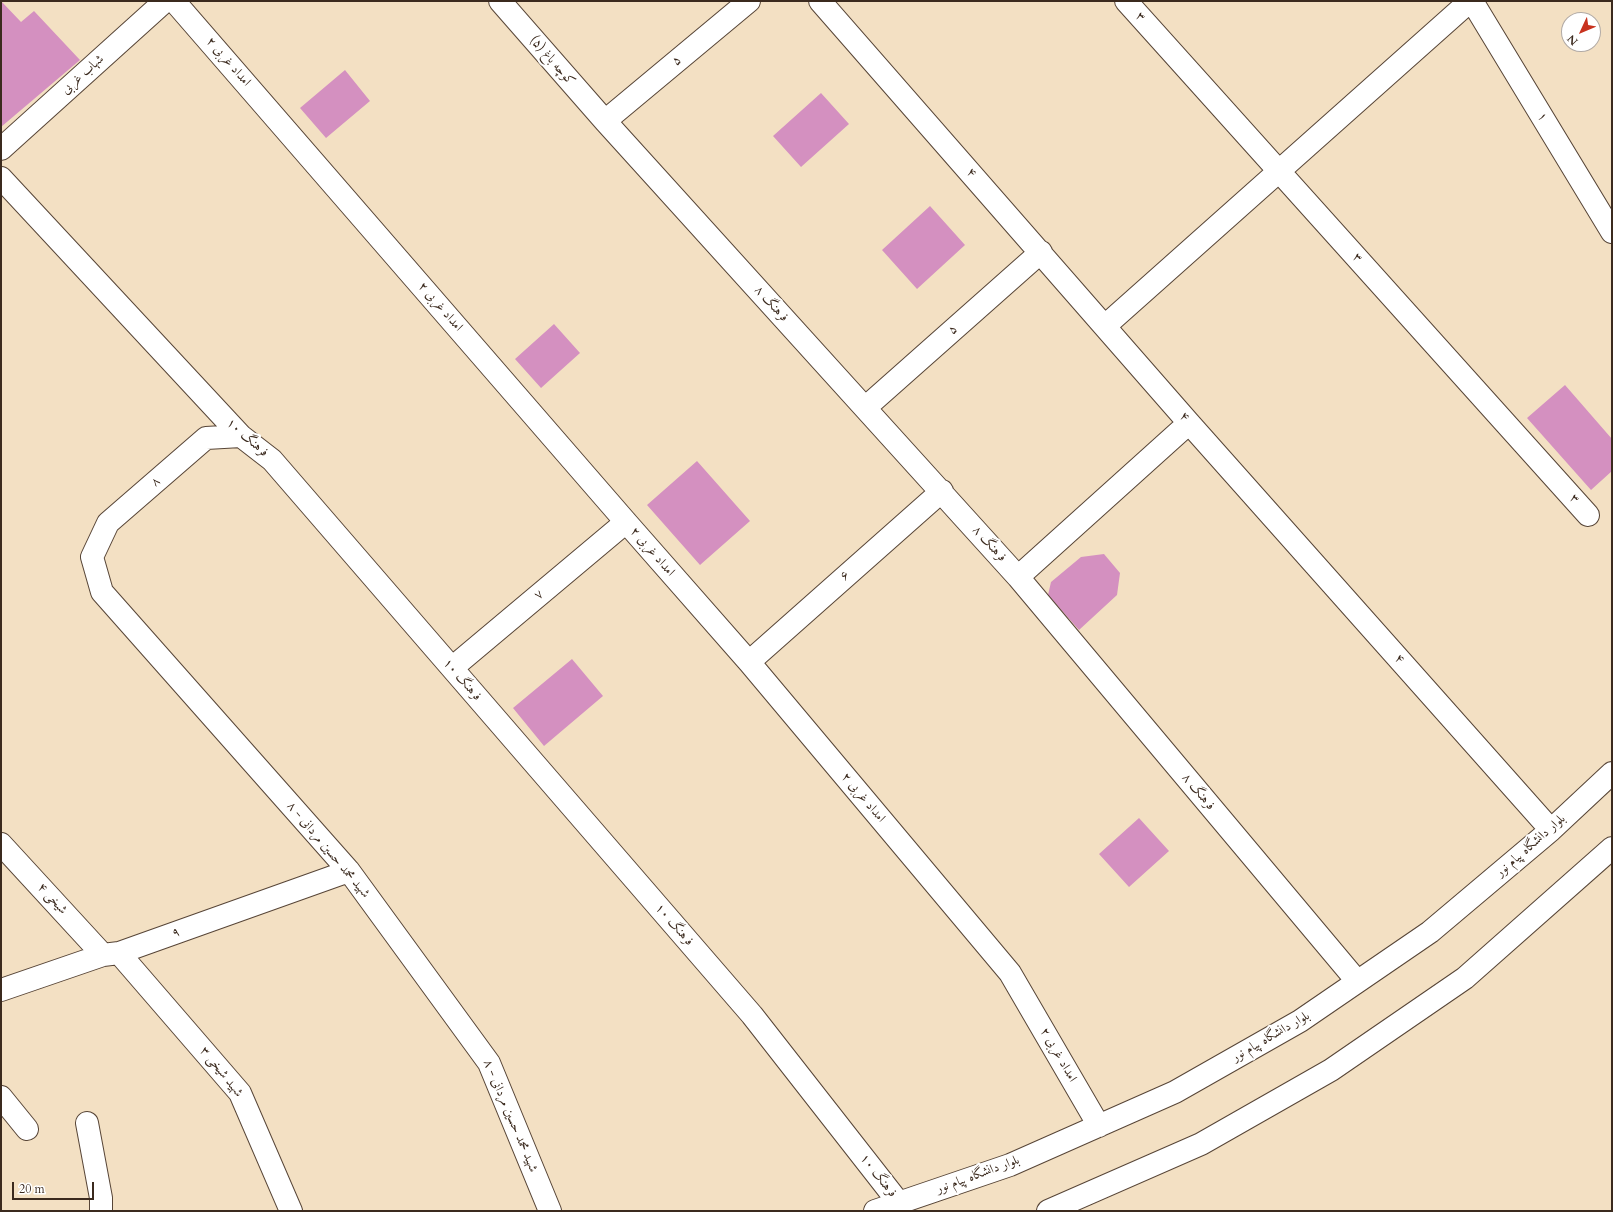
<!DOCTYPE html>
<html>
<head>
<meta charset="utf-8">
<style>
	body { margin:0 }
	#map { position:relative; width:1613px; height:1212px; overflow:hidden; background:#f3e0c3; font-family:Cardo,serif }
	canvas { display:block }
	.frame { position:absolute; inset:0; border:2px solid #3b2a1e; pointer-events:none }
	.north { position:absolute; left:1561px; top:12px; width:40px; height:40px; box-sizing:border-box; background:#fff; border:1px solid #b1aaa5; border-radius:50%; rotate:226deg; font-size:11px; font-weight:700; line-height:16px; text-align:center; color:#3b2a1e }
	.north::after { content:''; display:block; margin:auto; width:14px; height:18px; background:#c8321e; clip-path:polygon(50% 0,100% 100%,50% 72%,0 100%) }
	.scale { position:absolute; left:12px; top:1182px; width:82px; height:18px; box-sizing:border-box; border:2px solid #3b2a1e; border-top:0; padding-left:5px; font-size:12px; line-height:14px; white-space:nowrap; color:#3b2a1e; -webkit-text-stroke:3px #fff; paint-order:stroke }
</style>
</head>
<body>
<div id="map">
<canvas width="1613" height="1212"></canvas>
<div class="frame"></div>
<div class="north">N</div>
<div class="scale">20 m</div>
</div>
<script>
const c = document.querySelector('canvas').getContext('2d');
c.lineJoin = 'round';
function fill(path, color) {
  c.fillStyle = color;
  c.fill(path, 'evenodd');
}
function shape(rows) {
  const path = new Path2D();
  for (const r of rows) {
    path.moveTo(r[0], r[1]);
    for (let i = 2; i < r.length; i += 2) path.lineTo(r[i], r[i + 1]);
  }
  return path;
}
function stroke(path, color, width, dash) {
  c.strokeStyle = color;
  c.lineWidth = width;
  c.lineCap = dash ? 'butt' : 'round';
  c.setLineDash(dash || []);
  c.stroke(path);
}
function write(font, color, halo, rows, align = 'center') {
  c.font = font + ' Cardo,Amiri,serif';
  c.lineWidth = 4;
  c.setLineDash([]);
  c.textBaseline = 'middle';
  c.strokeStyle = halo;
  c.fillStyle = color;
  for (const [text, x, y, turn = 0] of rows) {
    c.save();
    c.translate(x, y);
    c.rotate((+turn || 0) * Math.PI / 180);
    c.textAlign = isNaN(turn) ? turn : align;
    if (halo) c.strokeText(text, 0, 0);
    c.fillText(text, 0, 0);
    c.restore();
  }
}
fill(shape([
	[1,1,21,22,34,11,80,60,1,127],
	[345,70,370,101,326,138,300,108],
	[821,93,849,124,801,167,773,136],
	[930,206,965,245,917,289,882,250],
	[554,324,580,353,541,388,515,359],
	[1565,385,1612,439,1612,471,1591,490,1527,418],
	[697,461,750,521,700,565,647,505],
	[1104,554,1120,573,1117,595,1079,630,1048,595,1051,582,1081,557],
	[572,659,603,696,544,746,513,708],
	[1139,818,1169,851,1129,887,1099,854]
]), '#d490c0');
const minor = shape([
	[174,1,626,522,749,662,1010,973,1099,1126],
	[500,1,605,121,1018,577,1357,981],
	[820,1,1189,423,1551,830],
	[1126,1,1588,515],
	[1472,1,1612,232],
	[605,121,749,1],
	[1,149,165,1],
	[1,178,241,436,272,460,752,1015,899,1203],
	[1105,326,1470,1],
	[865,408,1041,252],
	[241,436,206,438,108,523,92,557,102,592,349,871,489,1063,550,1211],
	[1018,577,1189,423],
	[749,662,942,491],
	[452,668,626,522],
	[1,844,103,955],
	[119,953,240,1093,291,1211],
	[1,990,103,955,119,953,349,871],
	[1,1097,27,1129],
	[87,1123,101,1198,101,1211],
	[875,1211,1010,1165,1175,1092,1300,1021,1430,932,1551,830,1612,773],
	[1048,1211,1201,1144,1331,1070,1465,978,1612,848]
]);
stroke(minor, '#574537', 24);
stroke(minor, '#fff', 22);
write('13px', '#3b2a1e', '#fff', [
	["۳",1140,17,48],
	["کوچه باغ (۵)",552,61,49],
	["۵",677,61,-40],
	["امداد غربی ۲",228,62,49],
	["شهاب غربی",83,75,-42],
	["۱",1542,117,59],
	["۴",971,173,49],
	["۳",1357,258,48],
	["فرهنگ ۸",771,304,48],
	["امداد غربی ۲",440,307,49],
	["۵",953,330,-42],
	["۴",1184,417,49],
	["فرهنگ ۱۰",247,438,41],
	["۸",156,482,-41],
	["۳",1574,499,48],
	["فرهنگ ۸",989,544,48],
	["امداد غربی ۲",652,552,49],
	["۶",845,576,-42],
	["۷",539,595,-40],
	["۴",1399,659,48],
	["فرهنگ ۱۰",462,680,49],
	["فرهنگ ۸",1198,792,50],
	["امداد غربی ۲",863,798,50],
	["بلوار دانشگاه پیام نور",1531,846,-41],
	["شهید محمد حسین مردانی - ۸",328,850,50],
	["شیخی ۴",52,899,48],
	["فرهنگ ۱۰",674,925,49],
	["۹",176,933,-20],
	["بلوار دانشگاه پیام نور",1271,1037,-30],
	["امداد غربی ۲",1058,1055,60],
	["شهید شیخی ۳",221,1072,51],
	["شهید محمد حسین مردانی - ۸",510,1116,67],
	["بلوار دانشگاه پیام نور",978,1175,-20],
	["فرهنگ ۱۰",878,1176,52]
]);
</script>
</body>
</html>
